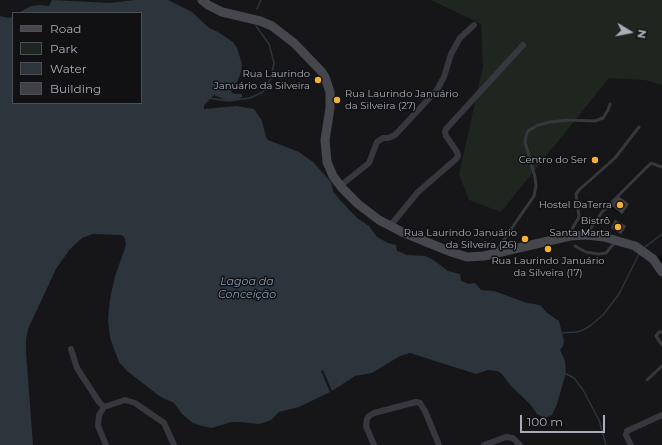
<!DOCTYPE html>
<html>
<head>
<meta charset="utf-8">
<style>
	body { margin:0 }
	#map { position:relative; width:662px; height:445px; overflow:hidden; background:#161618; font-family:Montserrat,sans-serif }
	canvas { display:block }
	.legend { position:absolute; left:12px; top:12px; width:130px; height:92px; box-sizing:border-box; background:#111113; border:1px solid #4d4f55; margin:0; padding:5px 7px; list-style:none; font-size:12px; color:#a8adb8 }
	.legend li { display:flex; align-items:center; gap:8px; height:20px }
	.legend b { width:20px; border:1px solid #4d4f55 }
	.north { position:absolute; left:610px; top:12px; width:40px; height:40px; -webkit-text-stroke:3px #111113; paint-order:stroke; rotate:100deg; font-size:11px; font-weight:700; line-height:16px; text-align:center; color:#a8adb8 }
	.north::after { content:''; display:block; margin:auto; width:14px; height:18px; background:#a8adb8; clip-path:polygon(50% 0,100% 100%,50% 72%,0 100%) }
	.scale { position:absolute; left:520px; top:415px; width:85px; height:18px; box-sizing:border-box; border:2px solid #a8adb8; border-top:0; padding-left:5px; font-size:12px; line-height:14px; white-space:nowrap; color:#a8adb8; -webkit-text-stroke:3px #111113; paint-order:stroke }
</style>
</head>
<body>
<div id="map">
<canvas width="662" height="445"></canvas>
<ul class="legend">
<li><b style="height:5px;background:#45474d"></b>Road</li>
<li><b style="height:11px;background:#1e261f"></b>Park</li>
<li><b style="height:11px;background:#2c353c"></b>Water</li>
<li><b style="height:11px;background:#404145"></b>Building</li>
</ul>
<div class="north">N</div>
<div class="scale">100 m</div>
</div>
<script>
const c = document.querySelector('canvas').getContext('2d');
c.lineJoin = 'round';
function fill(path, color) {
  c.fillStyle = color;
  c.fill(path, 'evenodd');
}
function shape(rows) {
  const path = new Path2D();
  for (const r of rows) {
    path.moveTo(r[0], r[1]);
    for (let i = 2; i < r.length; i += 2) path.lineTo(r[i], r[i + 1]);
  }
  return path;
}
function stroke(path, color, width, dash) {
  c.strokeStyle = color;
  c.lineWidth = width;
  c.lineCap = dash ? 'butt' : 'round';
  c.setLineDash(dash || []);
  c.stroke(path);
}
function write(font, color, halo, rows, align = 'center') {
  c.font = font + ' Montserrat,sans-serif';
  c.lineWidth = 3;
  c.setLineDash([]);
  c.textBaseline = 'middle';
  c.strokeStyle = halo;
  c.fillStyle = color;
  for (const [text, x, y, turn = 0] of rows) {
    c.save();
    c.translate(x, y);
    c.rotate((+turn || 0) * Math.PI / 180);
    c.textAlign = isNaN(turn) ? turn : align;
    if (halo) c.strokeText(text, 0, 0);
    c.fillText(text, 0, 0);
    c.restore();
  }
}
fill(shape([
	[431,0,662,0,662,85,645,80,609,78,501,212,469,200,459,175,483,66,481,24]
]), '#1e261f');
fill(shape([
	[52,0,109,3,135,0,168,0,192,12,209,28,218,32,233,42,237,48,242,64,241,72,238,80,231,92,235,94,242,94,242,97,238,99,231,100,225,100,214,95,204,105,204,109,236,106,254,109,262,121,266,137,268,140,299,152,313,162,331,182,333,191,340,200,357,218,369,226,377,237,388,243,396,245,397,251,400,252,407,255,425,256,432,259,448,271,460,274,461,281,469,284,475,283,481,290,494,291,527,303,540,305,546,312,559,321,564,341,563,346,560,350,565,361,566,373,557,404,552,415,545,418,537,414,530,404,512,387,501,373,497,371,488,370,476,374,410,353,400,356,372,373,355,376,332,391,299,407,279,412,271,420,266,422,259,424,240,422,231,422,212,428,202,426,193,423,182,414,174,403,163,398,158,395,127,371,119,362,110,338,108,319,110,299,115,276,124,251,126,244,125,239,123,236,120,235,93,234,82,238,70,249,56,269,28,329,26,340,26,352,33,445,0,445,0,16,8,18,13,17,13,103,141,103,141,13,18,13,31,6,40,5,49,6]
]), '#2c353c');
fill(shape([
	[323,370,332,391,330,392,321,371]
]), '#161618');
fill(shape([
	[618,197,628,204,620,214,610,207],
	[614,222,621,233,619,234,610,229],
	[662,254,662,264,657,258]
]), '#0007');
stroke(shape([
	[257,9,261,0],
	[208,98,229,101,250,98,263,92,271,78,274,63,269,44,256,26],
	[645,247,662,234],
	[560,333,577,332,583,330,590,326,603,315,619,294,639,254],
	[566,374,574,378,583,390,599,420,606,445]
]), '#2c353c', 1.5);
const building = shape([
	[618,196,629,204,622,214,611,205,618,196],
	[615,220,626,226,621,234,611,228,615,220]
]);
fill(building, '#404145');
stroke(building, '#303034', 1);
stroke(shape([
	[570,234,572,229,579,217,576,194,579,190,615,158,639,127],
	[587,234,602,212,651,163,662,167],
	[575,246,586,252,598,254,606,253,616,241],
	[496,251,534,196,536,186,535,177,525,142,526,136,528,131,538,125,550,122,568,120,595,121,603,118,608,110,610,104],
	[662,332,659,332,656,336,662,345],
	[647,380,662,366]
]), '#37383d', 3);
stroke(shape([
	[340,186,369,163,377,142,383,138,388,138,395,135,437,90,444,77,451,54,460,38,474,25],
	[390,226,418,192,456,159,458,156,457,152,446,136,445,132,446,129,523,45],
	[71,349,77,368,99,402,104,407],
	[106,445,98,426,99,415,104,407,125,400,135,403,164,423,174,445],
	[374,445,366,426,367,419,369,416,374,413,416,402,420,403,425,411,439,445],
	[484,445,506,437,513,438,520,445],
	[631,445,626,435,627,431,662,415]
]), '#37383d', 6);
stroke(shape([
	[202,0,208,5,222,12,260,21,272,26,294,43,321,71,325,77,330,92,330,108,325,140,327,162,333,176,342,188,358,204,379,220,402,232,451,252,467,257,484,256,570,236,586,235,604,237,635,246,653,259,662,272]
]), '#45474d', 9);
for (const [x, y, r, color] of [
	[318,80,4,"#f2b134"],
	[337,100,4,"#f2b134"],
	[595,160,4,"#f2b134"],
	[620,205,4,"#f2b134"],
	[618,227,4,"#f2b134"],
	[525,239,4,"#f2b134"],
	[548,249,4,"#f2b134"]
]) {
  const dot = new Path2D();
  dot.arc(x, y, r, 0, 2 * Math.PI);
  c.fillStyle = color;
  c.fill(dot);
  stroke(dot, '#111113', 1.5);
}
write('10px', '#a8adb8', '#111113', [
	["Rua Laurindo",310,74],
	["Januário da Silveira",310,86],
	["Rua Laurindo Januário",345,94,"left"],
	["da Silveira (27)",345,106,"left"],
	["Centro do Ser",587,160],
	["Hostel DaTerra",612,205],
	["Bistrô",610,221],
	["Santa Marta",610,233],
	["Rua Laurindo Januário",517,233],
	["da Silveira (26)",517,245],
	["Rua Laurindo Januário",548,261,"center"],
	["da Silveira (17)",548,273,"center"]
], 'right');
write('italic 11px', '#7f9bb3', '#111113', [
	["Lagoa da",247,282],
	["Conceição",247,295]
]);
</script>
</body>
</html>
